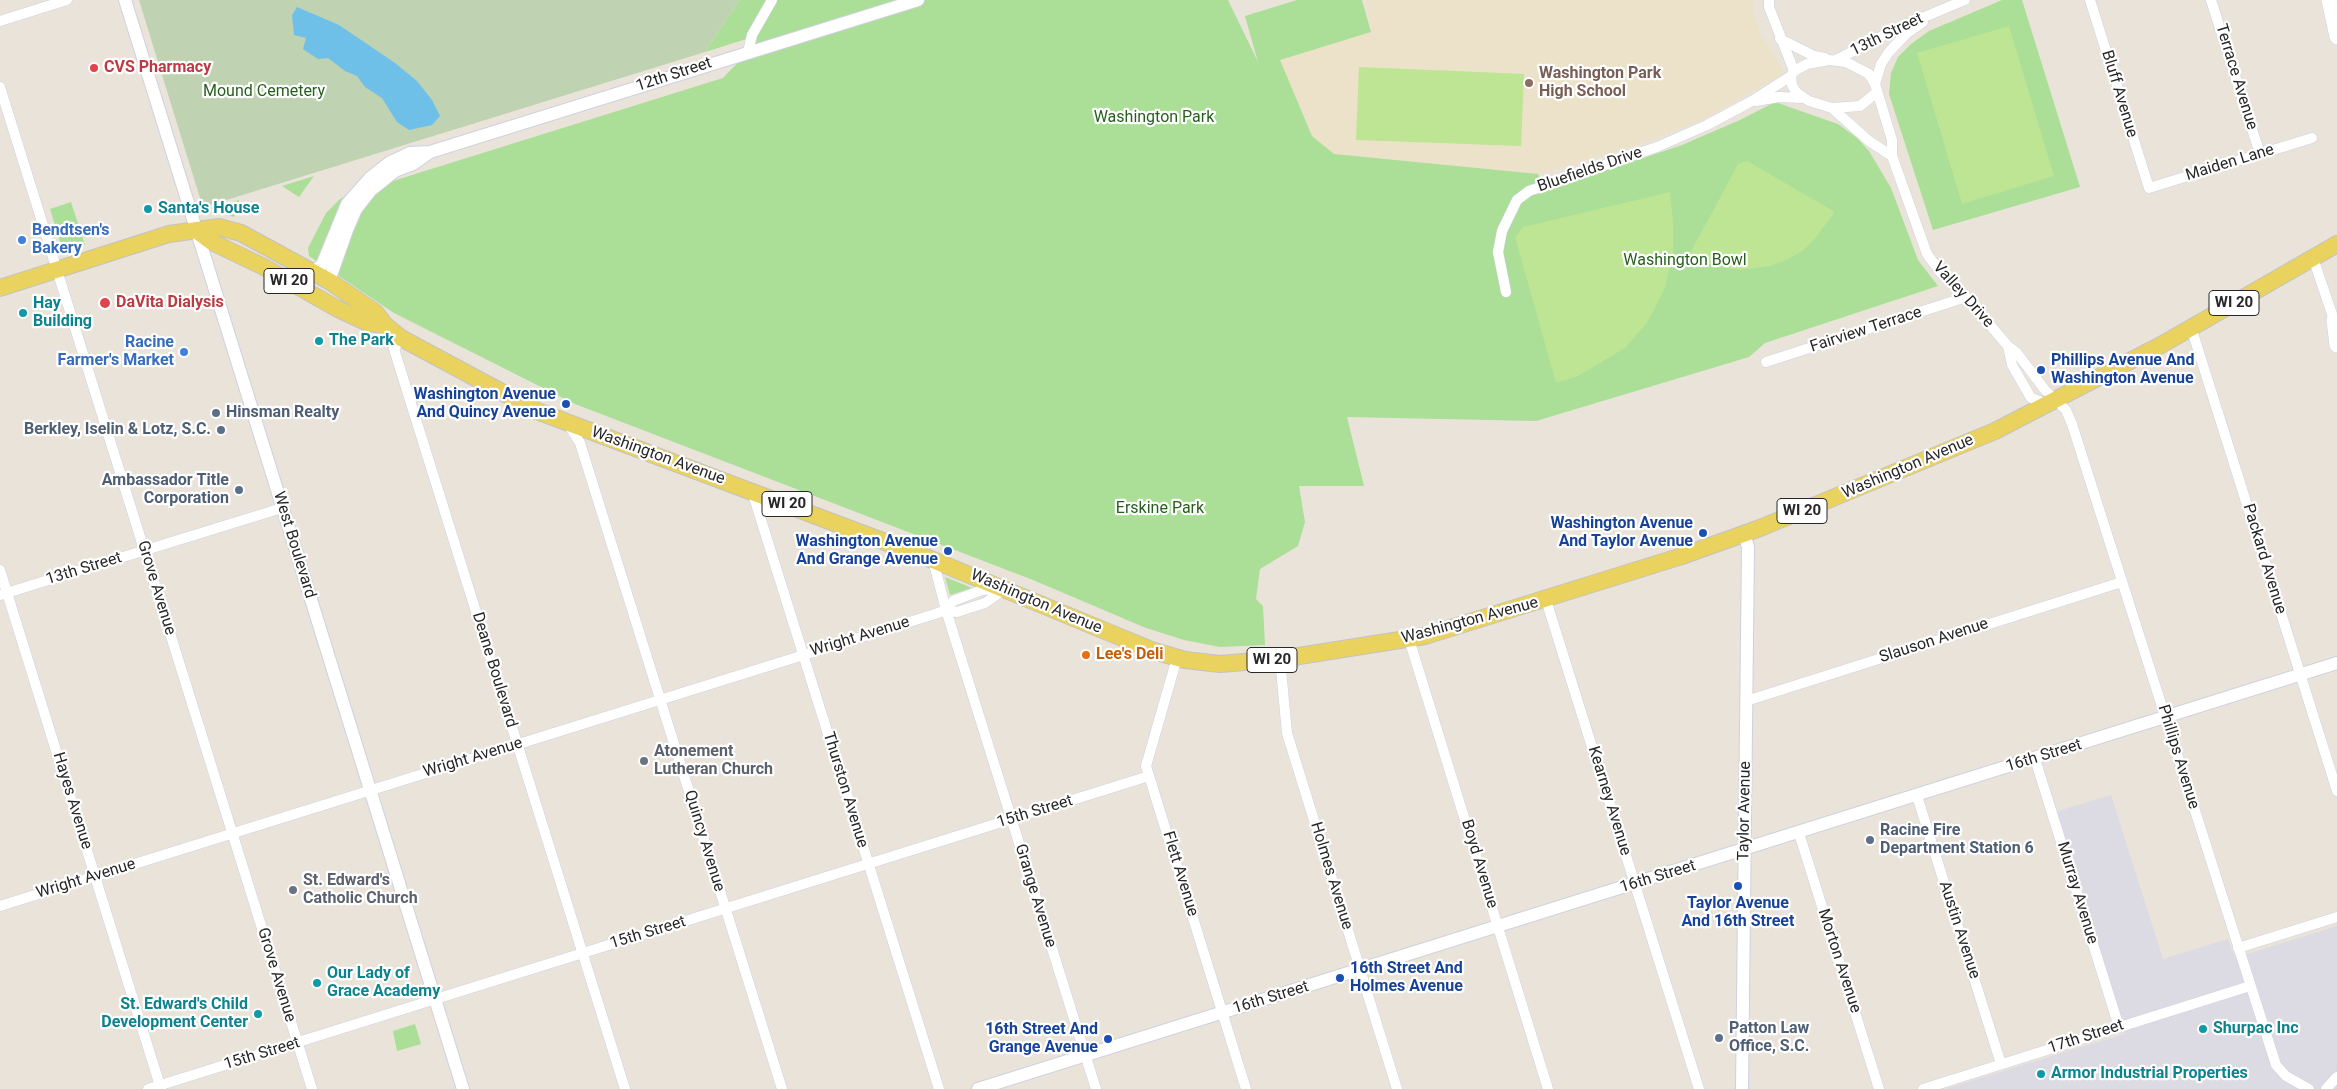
<!DOCTYPE html>
<html>
<head>
<meta charset="utf-8">
<style>
	body { margin:0 }
	canvas { display:block; background:#e9e3d9 }
</style>
</head>
<body>
<canvas width="2337" height="1089"></canvas>
<script>
const c = document.querySelector('canvas').getContext('2d');
c.lineJoin = 'round';
function fill(path, color) {
  c.fillStyle = color;
  c.fill(path, 'evenodd');
}
function shape(rows) {
  const path = new Path2D();
  for (const r of rows) {
    path.moveTo(r[0], r[1]);
    for (let i = 2; i < r.length; i += 2) path.lineTo(r[i], r[i + 1]);
  }
  return path;
}
function stroke(path, color, width, dash) {
  c.strokeStyle = color;
  c.lineWidth = width;
  c.lineCap = dash ? 'butt' : 'round';
  c.setLineDash(dash || []);
  c.stroke(path);
}
function write(font, color, halo, rows, align = 'center') {
  c.font = font + ' Roboto,sans-serif';
  c.lineWidth = 4.5;
  c.setLineDash([]);
  c.textBaseline = 'middle';
  c.strokeStyle = halo;
  c.fillStyle = color;
  for (const [text, x, y, turn = 0] of rows) {
    c.save();
    c.translate(x, y);
    c.rotate((+turn || 0) * Math.PI / 180);
    c.textAlign = isNaN(turn) ? turn : align;
    if (halo) c.strokeText(text, 0, 0);
    c.fillText(text, 0, 0);
    c.restore();
  }
}
fill(shape([
	[2111,795,2163,959,2228,939,2235,958,2337,926,2337,1089,1945,1089,2124,1034,2055,812]
]), '#dcdae2');
fill(shape([
	[1366,0,1753,0,1755,18,1761,34,1785,73,1703,119,1653,140,1538,174,1334,154,1312,136,1280,60,1371,32]
]), '#ebe2c9');
fill(shape([
	[740,0,1228,0,1258,62,1245,16,1297,0,1362,0,1371,32,1280,60,1312,136,1334,154,1538,174,1546,191,1682,145,1740,120,1775,102,1838,124,1857,138,1869,151,1891,188,1918,260,1938,286,1765,343,1749,357,1536,421,1347,417,1364,486,1299,486,1305,522,1298,546,1260,569,1256,599,1263,606,1265,645,1220,647,1184,640,1146,628,1033,580,575,404,394,313,309,256,308,248,326,213,340,199,348,195,723,78,748,52,756,36,705,52],
	[2002,0,2022,0,2080,187,1933,230,1889,94,1891,73,1898,57,1911,44,1929,31],
	[314,176,299,197,282,186],
	[239,200,239,208,234,217,211,209],
	[71,202,85,245,63,251,50,209],
	[945,577,972,588,950,595],
	[415,1024,421,1044,397,1051,393,1031]
]), '#abde97');
fill(shape([
	[139,0,740,0,705,52,207,206,200,198]
]), '#bfd2b1');
fill(shape([
	[2009,26,2054,176,1962,204,1917,53],
	[1359,67,1524,74,1521,146,1356,140],
	[1747,161,1835,212,1813,241,1802,251,1787,260,1770,266,1740,270,1722,267,1705,263,1689,255,1738,164],
	[1670,192,1673,220,1673,254,1665,288,1647,323,1625,348,1578,376,1556,383,1515,237,1523,227]
]), '#bde593');
fill(shape([
	[297,7,339,25,395,63,417,81,432,100,440,116,432,125,409,130,397,122,382,98,365,87,357,76,345,71,328,58,318,59,303,49,306,38,294,35,292,15]
]), '#6fc0e8');
const minor = shape([
	[1769,0,1769,7,1794,71],
	[2090,0,2149,188,2312,138],
	[2211,0,2260,154],
	[0,21,67,0],
	[1780,39,1814,56,1825,58],
	[748,52,752,35,772,0],
	[1836,60,1898,28,1965,0],
	[1875,84,1881,64,1889,52,1906,34,1923,22],
	[0,87,312,1089],
	[1876,93,1860,106,1832,108,1809,101,1796,92,1792,85,1791,76,1794,71,1807,64,1829,60,1846,62,1869,74,1875,84,1892,140,1892,156,1927,254,1941,273,1966,297,2008,346,2017,353,2045,390,2066,410,2072,424,2276,1065,2286,1076,2309,1089],
	[1756,101,1779,97,1803,98],
	[1832,108,1869,141,1892,156],
	[2313,258,2334,320],
	[1506,292,1498,252,1502,231,1517,200,1529,191,1657,147,1707,125,1752,101,1791,76],
	[2191,327,2337,791],
	[401,338,394,349,625,1089],
	[2008,346,2012,365,2031,398,2048,404],
	[1766,362,1966,297],
	[568,424,580,443,782,1089],
	[752,491,939,1089],
	[933,560,946,610,1096,1089],
	[0,570,161,1089],
	[0,595,282,508],
	[1546,600,1699,1089],
	[946,610,953,601,982,590,998,589],
	[1409,639,1548,1089],
	[1177,658,1146,766,1246,1089],
	[1280,659,1287,733,1397,1089],
	[1746,701,2122,582],
	[2035,759,2119,1027],
	[1917,796,2001,1064],
	[1799,833,1879,1089],
	[0,906,935,614,946,610,957,612,985,603,1005,589],
	[2238,948,2337,917],
	[148,1089,1149,776],
	[1923,1089,2250,986],
	[2326,1089,2337,1077]
]);
const tertiary = shape([
	[125,0,463,1089],
	[314,271,322,265,347,204,370,178,389,163,410,153,430,152,918,0],
	[329,281,347,230,356,209,371,190,395,171,413,164,430,152],
	[978,1089,2337,663],
	[1742,1089,1748,547,1744,533]
]);
const secondary = shape([
	[2329,0,2337,37],
	[2334,320,2337,345]
]);
const primary = shape([
	[196,230,212,242,264,267,336,308,368,323,385,325],
	[0,288,169,234,219,227,241,233,329,281,375,312,385,325,401,338,537,411,933,560,1154,651,1185,660,1220,664,1280,659,1425,636,1682,556,1760,528,1995,431,2161,345,2337,244]
]);
stroke(minor, '#ced1e0', 11);
stroke(tertiary, '#ced1e0', 14);
stroke(secondary, '#ced1e0', 16);
stroke(primary, '#c3c3c3', 18);
stroke(minor, '#fff', 10);
stroke(tertiary, '#fff', 12);
stroke(secondary, '#fff', 15);
stroke(primary, '#ead25e', 16);
for (const [x, y, r, color] of [
	[94,68,5,"#e0444e"],
	[1529,83,5,"#8d6e63"],
	[148,209,5,"#0f9aa8"],
	[22,240,5,"#3f7fe0"],
	[105,303,6,"#e0444e"],
	[23,313,5,"#0f9aa8"],
	[319,341,5,"#0f9aa8"],
	[184,352,5,"#3f7fe0"],
	[2041,370,5,"#1a4fb4"],
	[566,404,5,"#1a4fb4"],
	[216,413,5,"#5c6f8a"],
	[221,430,5,"#5c6f8a"],
	[239,490,5,"#5c6f8a"],
	[1703,533,5,"#1a4fb4"],
	[948,551,5,"#1a4fb4"],
	[1086,655,5,"#e8710a"],
	[644,761,5,"#6b7280"],
	[1870,840,5,"#5c6f8a"],
	[1738,886,5,"#1a4fb4"],
	[293,890,5,"#6b7280"],
	[1340,978,5,"#1a4fb4"],
	[317,983,5,"#0f9aa8"],
	[258,1014,5,"#0f9aa8"],
	[2203,1029,5,"#0f9aa8"],
	[1719,1038,5,"#5c6f8a"],
	[1108,1039,5,"#1a4fb4"],
	[2041,1074,5,"#0f9aa8"]
]) {
  const dot = new Path2D();
  dot.arc(x, y, r, 0, 2 * Math.PI);
  c.fillStyle = color;
  c.fill(dot);
  stroke(dot, '#fff', 2);
}
for (const [x, y, w] of [
	[289,281,50],
	[2234,303,50],
	[787,504,50],
	[1802,511,50],
	[1272,660,50]
]) {
  const box = new Path2D();
  box.roundRect(x - w / 2, y - 12.5, w, 25, 4);
  c.fillStyle = '#fff';
  c.fill(box);
  stroke(box, '#272727', 1);
}
write('bold 15px', '#272727', null, [
	["WI 20",289,281],
	["WI 20",2234,303],
	["WI 20",787,504],
	["WI 20",1802,511],
	["WI 20",1272,660]
]);
write('16px', '#272727', '#fff', [
	["13th Street",1887,35,-26],
	["12th Street",674,75,-18],
	["Terrace Avenue",2236,77,73],
	["Bluff Avenue",2119,94,73],
	["Maiden Lane",2230,163,-17],
	["Bluefields Drive",1590,170,-19],
	["Valley Drive",1963,295,48],
	["Fairview Terrace",1866,330,-18],
	["Washington Avenue",658,456,20],
	["Washington Avenue",1908,467,-23],
	["West Boulevard",294,545,73],
	["Packard Avenue",2264,559,73],
	["13th Street",84,569,-17],
	["Grove Avenue",156,588,73],
	["Washington Avenue",1036,602,23],
	["Washington Avenue",1470,621,-15],
	["Wright Avenue",860,637,-17],
	["Slauson Avenue",1934,641,-18],
	["Deane Boulevard",494,670,73],
	["16th Street",2044,756,-17],
	["Phillips Avenue",2178,757,73],
	["Wright Avenue",473,758,-17],
	["Thurston Avenue",845,790,73],
	["Hayes Avenue",72,801,73],
	["Kearney Avenue",1609,801,73],
	["Taylor Avenue",1745,811,-89],
	["15th Street",1035,812,-17],
	["Quincy Avenue",704,841,73],
	["Boyd Avenue",1479,864,73],
	["Flett Avenue",1180,874,73],
	["Holmes Avenue",1331,876,73],
	["16th Street",1658,877,-17],
	["Wright Avenue",86,879,-17],
	["Murray Avenue",2077,893,73],
	["Grange Avenue",1035,896,73],
	["Austin Avenue",1959,930,72],
	["15th Street",648,933,-17],
	["Morton Avenue",1839,961,72],
	["Grove Avenue",276,975,73],
	["16th Street",1271,998,-17],
	["17th Street",2086,1037,-18],
	["15th Street",262,1054,-17]
]);
write('bold 16px', '#be3a42', '#fff', [
	["CVS Pharmacy",104,68],
	["DaVita Dialysis",116,303]
], 'left');
write('bold 16px', '#785e54', '#fff', [
	["Washington Park",1539,74],
	["High School",1539,92]
], 'left');
write('16px', '#265f1c', '#fff', [
	["Mound Cemetery",264,92],
	["Washington Park",1154,118],
	["Washington Bowl",1685,261],
	["Erskine Park",1160,509]
]);
write('bold 16px', '#0d838f', '#fff', [
	["Santa's House",158,209],
	["Hay",33,304],
	["Building",33,322],
	["The Park",329,341],
	["Our Lady of",327,974],
	["Grace Academy",327,992],
	["St. Edward's Child",248,1005,"right"],
	["Development Center",248,1023,"right"],
	["Shurpac Inc",2213,1029],
	["Armor Industrial Properties",2051,1074]
], 'left');
write('bold 16px', '#366cbe', '#fff', [
	["Bendtsen's",32,231],
	["Bakery",32,249],
	["Racine",174,343,"right"],
	["Farmer's Market",174,361,"right"]
], 'left');
write('bold 16px', '#164399', '#fff', [
	["Phillips Avenue And",2051,361,"left"],
	["Washington Avenue",2051,379,"left"],
	["Washington Avenue",556,395],
	["And Quincy Avenue",556,413],
	["Washington Avenue",1693,524],
	["And Taylor Avenue",1693,542],
	["Washington Avenue",938,542],
	["And Grange Avenue",938,560],
	["Taylor Avenue",1738,904,"center"],
	["And 16th Street",1738,922,"center"],
	["16th Street And",1350,969,"left"],
	["Holmes Avenue",1350,987,"left"],
	["16th Street And",1098,1030],
	["Grange Avenue",1098,1048]
], 'right');
write('bold 16px', '#4e5e75', '#fff', [
	["Hinsman Realty",226,413],
	["Berkley, Iselin & Lotz, S.C.",211,430,"right"],
	["Ambassador Title",229,481,"right"],
	["Corporation",229,499,"right"],
	["Racine Fire",1880,831],
	["Department Station 6",1880,849],
	["Patton Law",1729,1029],
	["Office, S.C.",1729,1047]
], 'left');
write('bold 16px', '#c56008', '#fff', [
	["Lee's Deli",1096,655]
], 'left');
write('bold 16px', '#5b616d', '#fff', [
	["Atonement",654,752],
	["Lutheran Church",654,770],
	["St. Edward's",303,881],
	["Catholic Church",303,899]
], 'left');
</script>
</body>
</html>
